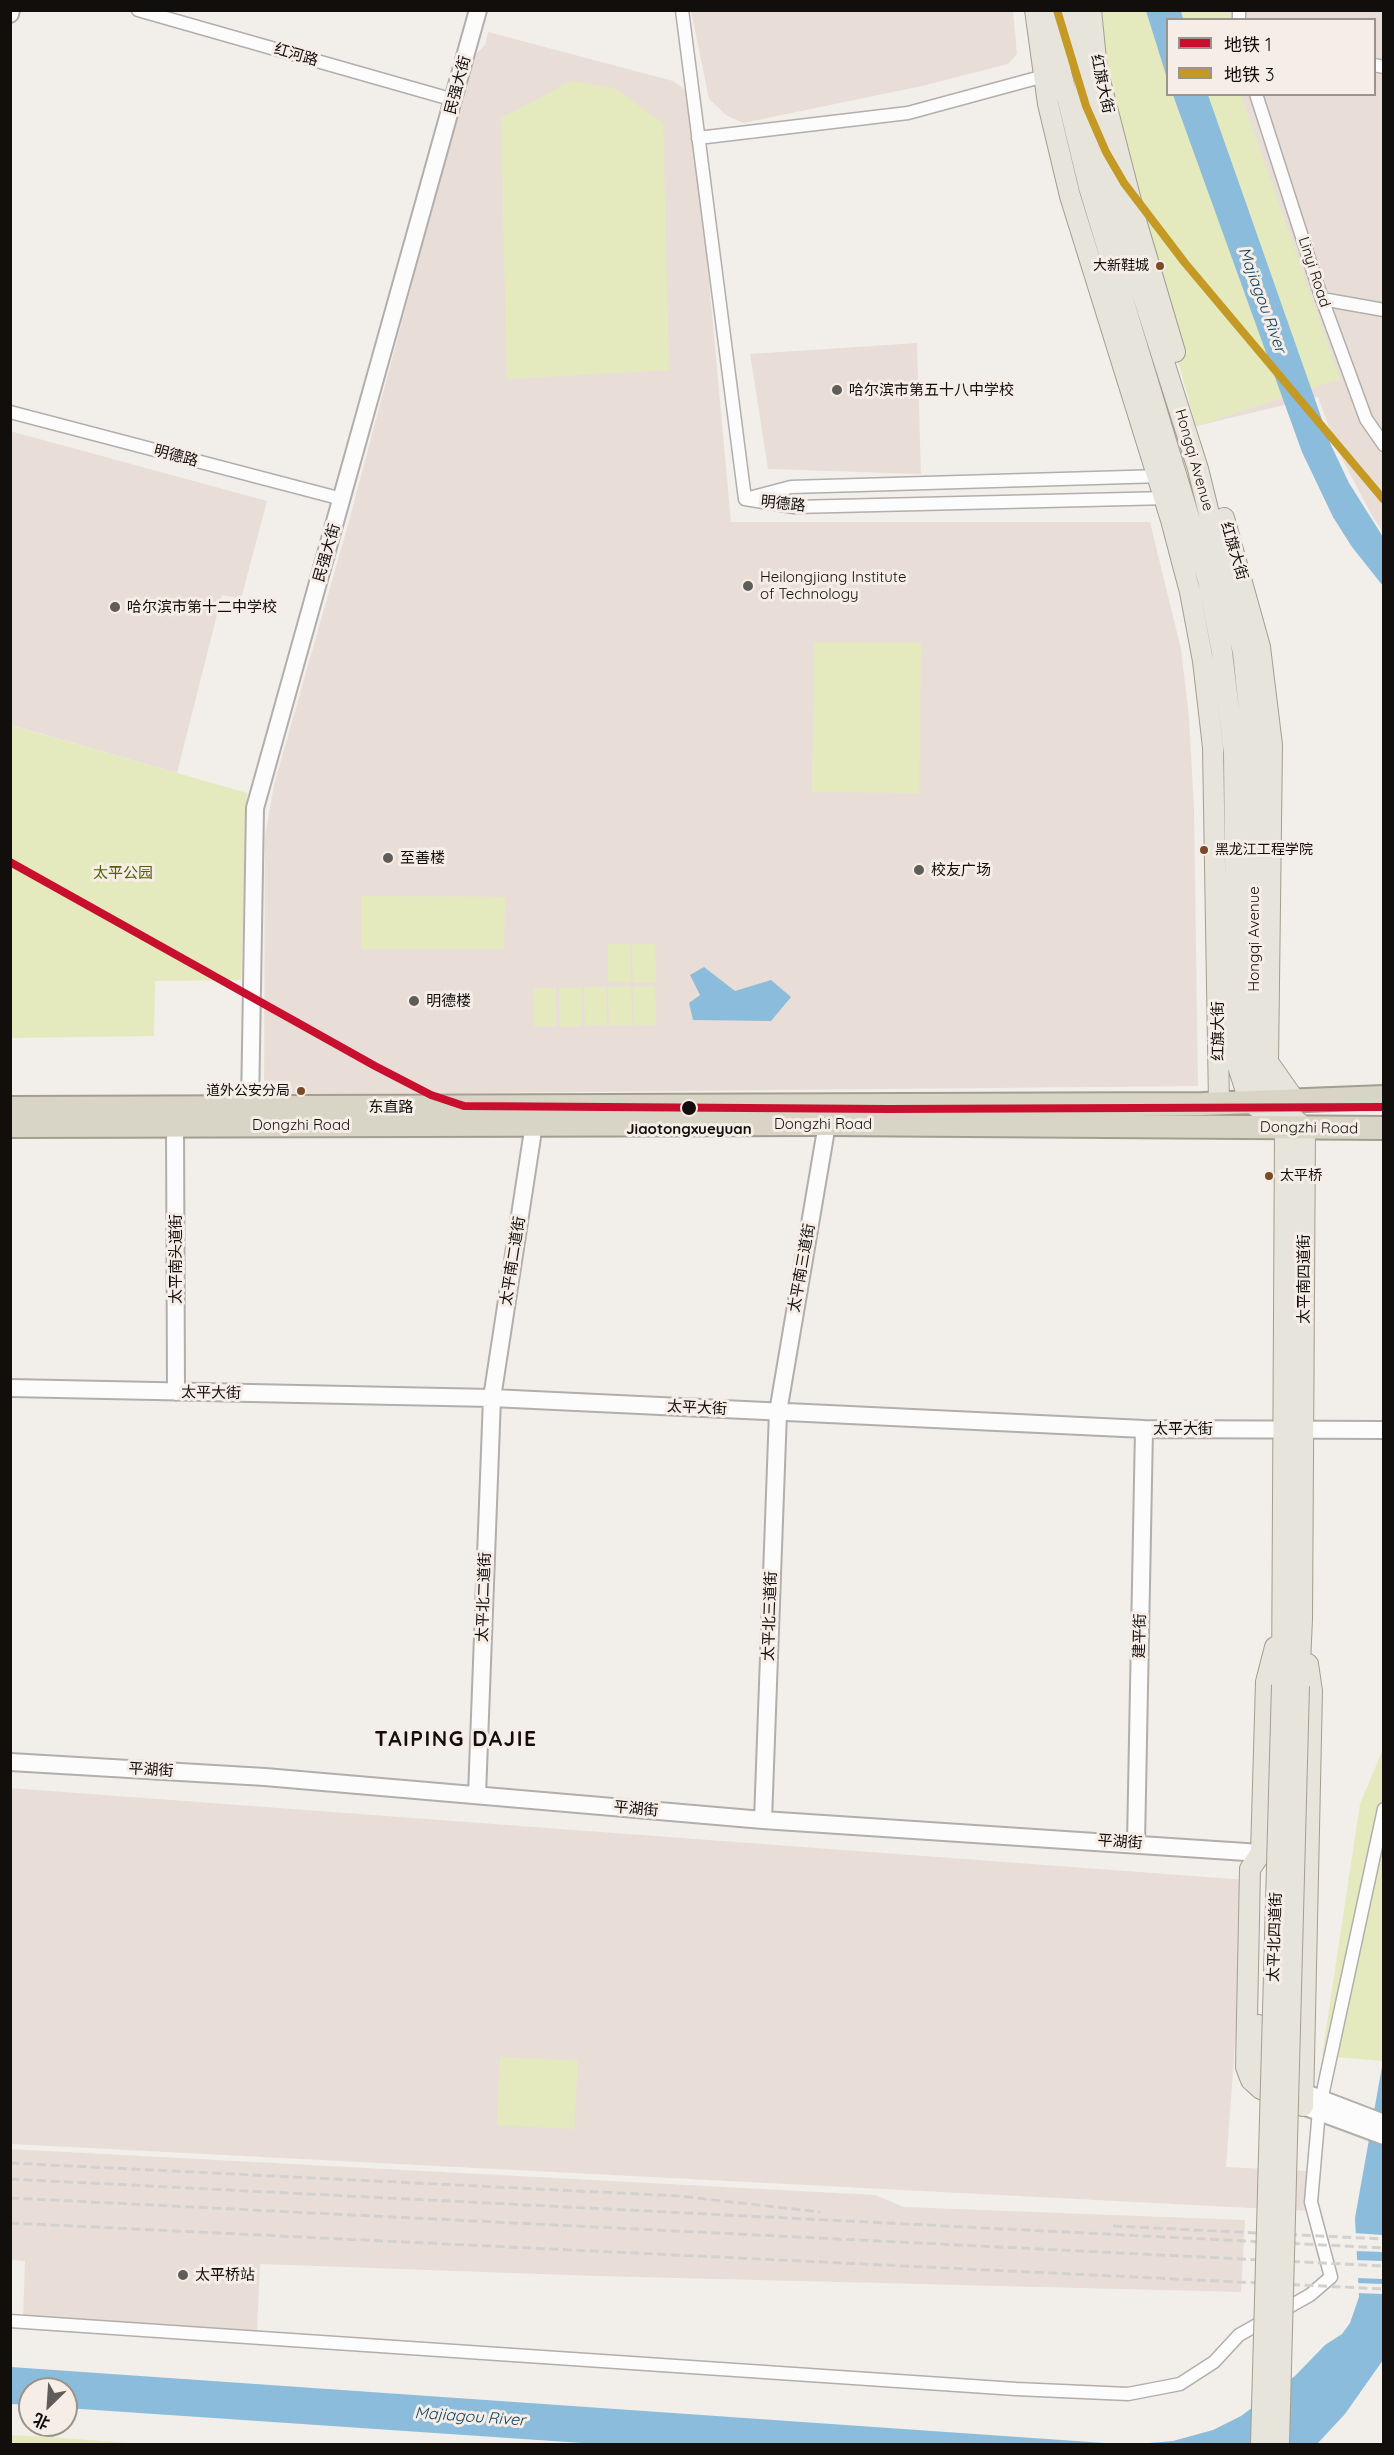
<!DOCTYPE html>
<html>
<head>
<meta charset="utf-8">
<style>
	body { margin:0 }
	#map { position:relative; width:1394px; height:2455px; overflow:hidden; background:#f2eeea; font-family:Quicksand,"Noto Sans SC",sans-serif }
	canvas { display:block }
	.frame { position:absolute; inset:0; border:12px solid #110e0c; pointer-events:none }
	.legend { position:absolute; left:1166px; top:18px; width:210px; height:78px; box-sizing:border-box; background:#f6ede6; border:2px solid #9a948f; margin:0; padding:8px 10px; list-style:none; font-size:18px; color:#110e0c }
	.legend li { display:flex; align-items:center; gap:12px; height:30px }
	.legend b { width:30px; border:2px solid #9a948f }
	.north { position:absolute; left:18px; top:2377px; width:60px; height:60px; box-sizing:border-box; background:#f6ede6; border:2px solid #9a948f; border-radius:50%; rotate:205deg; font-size:16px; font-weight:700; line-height:24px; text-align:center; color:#110e0c }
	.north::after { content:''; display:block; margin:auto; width:21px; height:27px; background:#605c5a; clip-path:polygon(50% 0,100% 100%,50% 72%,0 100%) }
</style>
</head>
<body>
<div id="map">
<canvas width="1394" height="2455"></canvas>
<div class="frame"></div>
<ul class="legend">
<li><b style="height:8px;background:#c8102e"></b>地铁 1</li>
<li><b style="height:8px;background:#c49924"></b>地铁 3</li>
</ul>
<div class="north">北</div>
</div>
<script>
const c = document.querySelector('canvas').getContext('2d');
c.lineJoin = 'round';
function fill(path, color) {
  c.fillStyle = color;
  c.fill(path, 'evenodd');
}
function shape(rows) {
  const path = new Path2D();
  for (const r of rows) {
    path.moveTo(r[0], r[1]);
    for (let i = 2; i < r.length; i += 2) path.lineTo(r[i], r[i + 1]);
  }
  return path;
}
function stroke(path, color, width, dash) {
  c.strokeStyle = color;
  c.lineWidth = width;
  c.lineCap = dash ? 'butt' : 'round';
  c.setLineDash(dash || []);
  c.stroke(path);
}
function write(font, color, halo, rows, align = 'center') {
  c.font = font + ' Quicksand,"Noto Sans SC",sans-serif';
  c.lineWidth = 6;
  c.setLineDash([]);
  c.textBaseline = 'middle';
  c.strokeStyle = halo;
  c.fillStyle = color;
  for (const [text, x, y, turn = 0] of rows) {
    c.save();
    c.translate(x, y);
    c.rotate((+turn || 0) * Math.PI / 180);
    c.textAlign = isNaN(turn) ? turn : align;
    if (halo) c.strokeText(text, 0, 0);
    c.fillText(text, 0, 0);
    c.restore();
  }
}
fill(shape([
	[691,11,1013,11,1017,54,1008,64,922,86,743,123,726,115,709,99],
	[1090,11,1383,11,1383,532,1371,514,1336,447,1318,397,1196,426,1098,64],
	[1168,20,1374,20,1374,94,1168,94],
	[488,32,673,81,692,95,731,522,1150,522,1181,649,1189,717,1194,808,1198,1086,264,1095,265,836,274,785,349,521,472,58,485,45],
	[917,343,921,474,768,469,750,354],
	[10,431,267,501,241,599,222,595,177,773,11,725],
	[10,1788,1247,1880,1226,2167,1306,2171,1309,2211,11,2144],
	[10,2149,875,2195,904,2207,1245,2220,1241,2292,596,2276,260,2264,257,2331,23,2318,25,2261,11,2260]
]), '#e9ded7');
fill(shape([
	[1090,11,1229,11,1229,19,1168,20,1168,94,1241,95,1340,379,1196,426,1098,64],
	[572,81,614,88,663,123,669,370,507,379,501,118],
	[814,642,921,643,919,793,812,792],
	[10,725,247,793,241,980,155,981,154,1036,11,1038],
	[361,896,505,897,504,949,361,949],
	[608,944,630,944,631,982,608,982],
	[632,944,655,944,656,982,633,983],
	[631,986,632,1025,609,1025,608,987],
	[655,986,656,1025,634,1025,633,987],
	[584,987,606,987,607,1025,585,1026],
	[533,988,556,988,556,1026,534,1026],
	[559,988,581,988,582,1026,560,1027],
	[1383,1749,1383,2061,1322,2056,1360,1804],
	[500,2057,578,2061,574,2129,497,2125],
	[11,2435,48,2437,144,2444,11,2444]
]), '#e4eabe');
fill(shape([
	[1146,11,1181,11,1183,19,1168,20,1167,78],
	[1173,95,1208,95,1331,445,1349,483,1383,537,1383,586,1352,547,1333,517,1302,452],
	[704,967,735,991,771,980,791,997,771,1021,693,1020,689,1003,700,995,690,975],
	[1383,2061,1383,2360,1345,2414,1317,2444,1137,2444,1173,2441,1213,2430,1241,2416,1295,2376,1325,2345,1342,2334,1350,2323,1359,2297,1355,2218],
	[10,2367,11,2367,1119,2444,597,2444,66,2408,66,2389,30,2389,30,2405,11,2404]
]), '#8bbcdb');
fill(shape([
	[1353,2233,1383,2235,1383,2252,1354,2251],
	[1354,2260,1383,2261,1383,2279,1355,2278],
	[1355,2283,1383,2284,1383,2294,1356,2293]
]), '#f2eeea');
const street = shape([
	[138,10,454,100],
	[682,10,745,499],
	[1239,20,1239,10],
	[1374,65,1384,67],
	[1256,94,1322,299,1366,419,1384,445],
	[698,138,908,113,1048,75],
	[1322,299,1384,310],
	[10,412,342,499],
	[749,498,791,487,1162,476],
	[745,499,794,507,1169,498],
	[10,2321,1016,2389,1128,2394,1180,2384,1214,2362,1239,2335,1310,2295,1331,2277,1311,2202,1319,2110,1384,1809]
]);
const secondary = shape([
	[10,14,11,10],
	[250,1107,255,808,478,10],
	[175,1125,176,1392],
	[10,1388,492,1398,1144,1429,1384,1430],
	[10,1762,265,1777,763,1820,1261,1853],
	[477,1795,492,1398,534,1124],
	[763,1820,778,1412,827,1124],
	[1136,1843,1144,1429],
	[1303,2092,1384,2123],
	[1303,2106,1384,2136]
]);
const primary = shape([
	[1035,10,1048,104,1070,196,1171,520,1190,592,1203,661,1213,747,1219,1103],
	[1055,10,1061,72,1089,187,1208,580,1222,652,1234,753,1237,1063,1249,1101,1285,1128,1282,1685],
	[1072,10,1091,120,1110,192,1198,469,1243,652,1253,748,1254,1063,1271,1100,1305,1128,1302,1619,1299,1686],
	[1091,10,1097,69,1137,224,1175,352],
	[1224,518,1260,647,1272,745,1268,1062,1294,1099],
	[1275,1647,1266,1682,1261,1853,1250,1869,1246,2067,1251,2080,1261,2089,1303,2106,1312,1691,1308,1664],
	[1259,2025,1260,2059,1264,2068,1279,2081]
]);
const highway = shape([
	[10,1108,1203,1104,1384,1097],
	[10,1126,827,1124,1384,1128]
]);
stroke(street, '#b1aeab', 15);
stroke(secondary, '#b1aeab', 20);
stroke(primary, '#a49e8f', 22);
stroke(highway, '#a49e8f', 26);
stroke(street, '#fdfcfc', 12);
stroke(secondary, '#fdfcfc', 16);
stroke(primary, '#e7e4dc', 20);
stroke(highway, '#d8d4c6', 22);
stroke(shape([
	[10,2163,679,2196,820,2212],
	[10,2179,1384,2248],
	[10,2198,1384,2266],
	[10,2223,1384,2289],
	[1113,2226,1384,2239]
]), '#d3d1d0', 3, [9, 4.5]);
const primaryBridge = shape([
	[1261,2444,1282,1685],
	[1279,2444,1299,1686]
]);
stroke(primaryBridge, '#a49e8f', 22, []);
stroke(primaryBridge, '#e7e4dc', 20);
stroke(shape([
	[10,862,375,1066,431,1095,464,1106,888,1109,1384,1107]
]), '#c8102e', 8);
stroke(shape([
	[1057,10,1086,106,1106,152,1124,183,1185,263,1384,500]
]), '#c49924', 8);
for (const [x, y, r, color] of [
	[1160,266,5,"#7a4b2a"],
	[837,390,6,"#605c5a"],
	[748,586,6,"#605c5a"],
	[115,607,6,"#605c5a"],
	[1204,850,5,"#7a4b2a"],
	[388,858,6,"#605c5a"],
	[919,870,6,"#605c5a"],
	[414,1001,6,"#605c5a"],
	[301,1091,5,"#7a4b2a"],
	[689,1108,8,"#110e0c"],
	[1269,1176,5,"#7a4b2a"],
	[183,2275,6,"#605c5a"]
]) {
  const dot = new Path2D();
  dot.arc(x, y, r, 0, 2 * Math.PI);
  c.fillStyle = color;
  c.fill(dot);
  stroke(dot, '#f6ede6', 2);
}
write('14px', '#110e0c', '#f6ede6', [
	["大新鞋城",1149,266],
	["黑龙江工程学院",1215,850,"left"],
	["道外公安分局",290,1091],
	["太平桥",1280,1176,"left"]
], 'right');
write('15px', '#110e0c', '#f6ede6', [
	["红河路",296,55,16],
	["红旗大街",1102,84,78],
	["民强大街",458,85,-75],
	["Linyi Road",1314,272,72],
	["明德路",176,456,15],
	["Hongqi Avenue",1194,460,74],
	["明德路",783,504,6],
	["红旗大街",1234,551,73],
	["民强大街",327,553,-74],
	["Hongqi Avenue",1254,939,-90],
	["红旗大街",1218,1031,-90],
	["东直路",391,1107],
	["Dongzhi Road",823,1124],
	["Dongzhi Road",301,1125],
	["Dongzhi Road",1309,1128,1],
	["太平南头道街",176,1259,-90],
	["太平南二道街",513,1261,-81],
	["太平南三道街",802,1268,-80],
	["太平南四道街",1304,1279,-90],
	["太平大街",211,1393,1],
	["太平大街",697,1408,3],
	["太平大街",1183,1429],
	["太平北二道街",484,1597,-88],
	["太平北三道街",770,1616,-88],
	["建平街",1140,1636,-89],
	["平湖街",151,1770,3],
	["平湖街",636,1809,5],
	["平湖街",1120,1842,4],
	["太平北四道街",1275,1937,-88]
]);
write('15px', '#110e0c', '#f6ede6', [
	["哈尔滨市第五十八中学校",849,390],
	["Heilongjiang Institute",760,577],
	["of Technology",760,594],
	["哈尔滨市第十二中学校",127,607],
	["至善楼",400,858],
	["校友广场",931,870],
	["明德楼",426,1001],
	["太平桥站",195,2275]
], 'left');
write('15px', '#555e04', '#f6ede6', [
	["太平公园",123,873]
]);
write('bold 15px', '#110e0c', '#f6ede6', [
	["Jiaotongxueyuan",689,1129]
]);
write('italic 16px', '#074362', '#f6ede6', [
	["Majiagou River",1262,300,70],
	["Majiagou River",470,2417,4]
]);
c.letterSpacing = '1.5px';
write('bold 21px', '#110e0c', '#f6ede6', [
	["TAIPING DAJIE",456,1740]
]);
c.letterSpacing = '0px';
</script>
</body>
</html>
